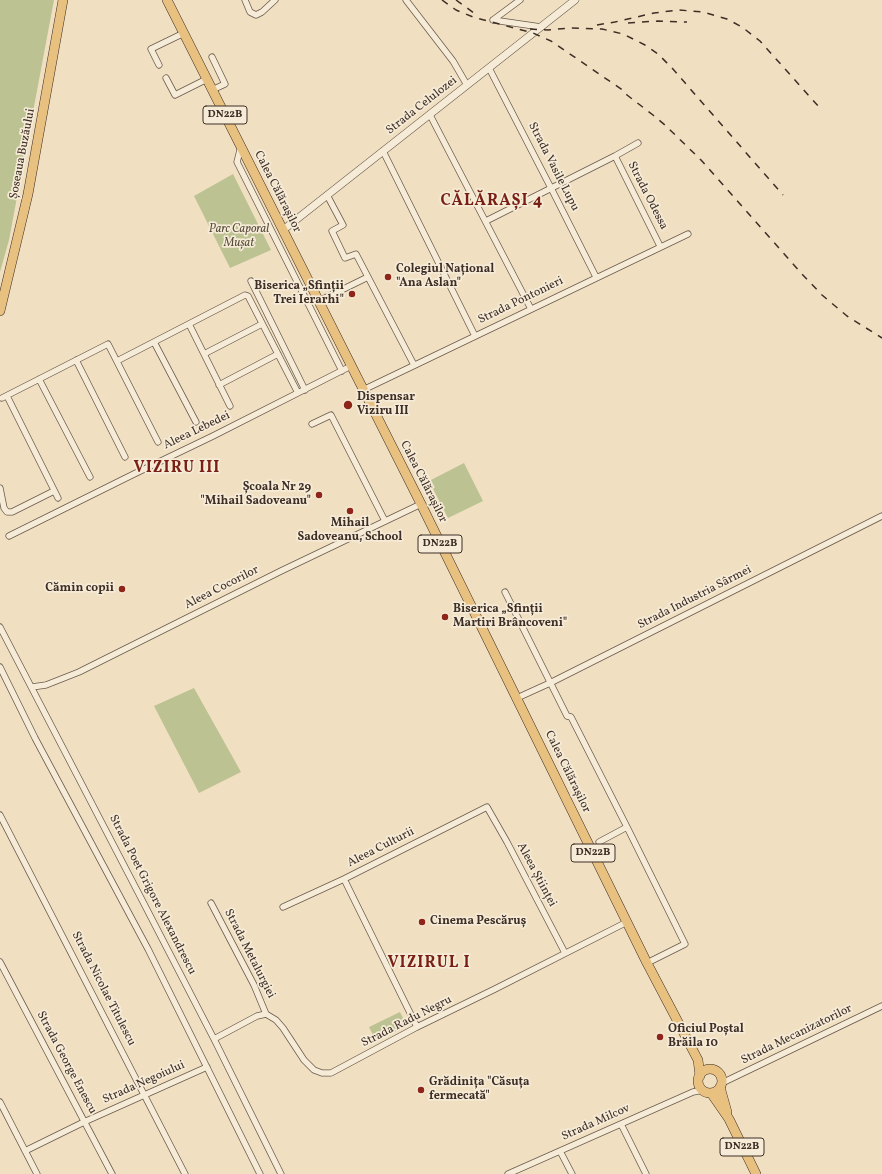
<!DOCTYPE html>
<html>
<head>
<meta charset="utf-8">
<style>
	body { margin:0 }
	canvas { display:block; background:#f0e0c1 }
</style>
</head>
<body>
<canvas width="882" height="1174"></canvas>
<script>
const c = document.querySelector('canvas').getContext('2d');
c.lineJoin = 'round';
function fill(path, color) {
  c.fillStyle = color;
  c.fill(path, 'evenodd');
}
function shape(rows) {
  const path = new Path2D();
  for (const r of rows) {
    if (r.length === 3) {
      path.moveTo(r[0] + r[2], r[1]);
      path.arc(r[0], r[1], r[2], 0, 2 * Math.PI);
      continue;
    }
    path.moveTo(r[0], r[1]);
    for (let i = 2; i < r.length; i += 2) path.lineTo(r[i], r[i + 1]);
  }
  return path;
}
function stroke(path, color, width, dash) {
  c.strokeStyle = color;
  c.lineWidth = width;
  c.lineCap = dash ? 'butt' : 'round';
  c.setLineDash(dash || []);
  c.stroke(path);
}
function write(font, color, halo, rows, align = 'center') {
  c.font = font + ' Vollkorn,serif';
  c.lineWidth = 3.5;
  c.setLineDash([]);
  c.textBaseline = 'middle';
  c.strokeStyle = halo;
  c.fillStyle = color;
  for (const [text, x, y, turn = 0] of rows) {
    c.save();
    c.translate(x, y);
    c.rotate((+turn || 0) * Math.PI / 180);
    c.textAlign = isNaN(turn) ? turn : align;
    if (halo) c.strokeText(text, 0, 0);
    c.fillText(text, 0, 0);
    c.restore();
  }
}
fill(shape([
	[0,0,54,0,9,240,0,272],
	[233,174,271,250,230,268,194,196],
	[464,463,483,501,448,518,429,481],
	[194,688,241,772,199,793,154,706],
	[400,1012,407,1026,376,1041,369,1027]
]), '#bcc291');
const minor = shape([
	[245,0,250,12,256,15,262,12,275,0],
	[406,0,453,61,467,85],
	[493,20,541,27],
	[493,20,520,0],
	[212,57,225,84,212,90],
	[159,65,151,49,184,33],
	[489,68,551,188,596,277],
	[166,78,175,95,207,79],
	[430,115,531,309],
	[241,146,237,162,342,371],
	[383,151,475,336],
	[615,156,660,246],
	[486,221,615,156,638,143],
	[368,277,414,365],
	[251,281,305,390],
	[319,301,368,277,356,254,345,258,332,231,343,225,327,195],
	[189,324,230,406],
	[154,342,196,422],
	[204,354,262,324],
	[76,360,125,457],
	[117,361,245,295,248,296,298,393],
	[39,379,90,477],
	[219,385,278,354],
	[363,390,688,234],
	[7,396,58,498],
	[2,398,108,344,158,442],
	[312,424,331,415,385,521],
	[0,488,4,508,7,512,12,512,54,491],
	[9,536,134,474,213,436,351,366],
	[505,592,567,716,571,717,627,827,599,842],
	[0,627,141,898,214,1039,281,1174],
	[0,667,35,738,148,949,260,1174],
	[32,687,46,685,79,672,281,571,421,504],
	[517,698,550,683,882,516],
	[0,815,185,1174],
	[627,827,685,944,647,963],
	[344,879,417,1027],
	[211,903,254,985,266,1014],
	[283,907,344,879,487,807,507,842,565,953],
	[0,962,112,1174],
	[214,1039,257,1016,266,1014,276,1020,283,1028,304,1060,314,1070,322,1073,331,1073,417,1027,495,989,627,922],
	[722,1083,882,1006],
	[0,1102,37,1174],
	[621,1124,646,1174],
	[25,1151,84,1122,207,1067],
	[560,1151,572,1174],
	[508,1174,693,1092,703,1090]
]);
const tertiary = shape([
	[283,230,575,0]
]);
const primary = shape([
	[167,0,421,504,647,963,698,1060,700,1076],
	[0,311,28,194,63,0],
	[710,1081,12],
	[720,1087,727,1112],
	[711,1093,729,1119,756,1174]
]);
stroke(minor, '#6a5a4d', 7);
stroke(tertiary, '#6a5a4d', 8);
stroke(primary, '#3e2e26', 10);
stroke(minor, '#f5ebd7', 5.5);
stroke(tertiary, '#f5ebd7', 7);
stroke(primary, '#e8c080', 9);
stroke(shape([
	[442,0,456,10,473,17,533,33,551,41,624,91,627,95,653,115,665,125,701,160,802,274,822,295,847,316,882,338],
	[456,0,474,13],
	[628,23,658,21,687,22],
	[597,25,615,22,654,13,679,10,703,12,727,19,742,27,760,41,819,107],
	[530,29,548,30,570,28,602,29,623,34,645,45,658,54,672,68,783,195]
]), '#3e2e26', 1.5, [7, 7]);
for (const [x, y, r, color] of [
	[388,277,4,"#8f2418"],
	[352,294,4,"#8f2418"],
	[348,405,5,"#8f2418"],
	[319,495,4,"#8f2418"],
	[350,511,4,"#8f2418"],
	[122,589,4,"#8f2418"],
	[445,617,4,"#8f2418"],
	[422,922,4,"#8f2418"],
	[660,1037,4,"#8f2418"],
	[421,1090,4,"#8f2418"]
]) {
  const dot = new Path2D();
  dot.arc(x, y, r, 0, 2 * Math.PI);
  c.fillStyle = color;
  c.fill(dot);
  stroke(dot, '#f5ebd7', 1.5);
}
for (const [x, y, w] of [
	[225,115,44],
	[440,544,44],
	[593,853,44],
	[742,1147,44]
]) {
  const box = new Path2D();
  box.roundRect(x - w / 2, y - 9, w, 18, 3);
  c.fillStyle = '#f5ebd7';
  c.fill(box);
  stroke(box, '#3e2e26', 1);
}
write('bold 11px', '#3e2e26', null, [
	["DN22B",225,115],
	["DN22B",440,544],
	["DN22B",593,853],
	["DN22B",742,1147]
]);
write('12px', '#3e2e26', '#f5ebd7', [
	["Strada Celulozei",422,106,-38],
	["Șoseaua Buzăului",23,154,-79],
	["Strada Vasile Lupu",553,167,63],
	["Calea Călărașilor",277,192,63],
	["Strada Odessa",647,196,63],
	["Strada Pontonieri",521,301,-26],
	["Aleea Lebedei",197,431,-26],
	["Calea Călărașilor",423,482,63],
	["Aleea Cocorilor",222,588,-27],
	["Strada Industria Sârmei",695,598,-27],
	["Calea Călărașilor",567,772,64],
	["Aleea Culturii",381,848,-27],
	["Aleea Științei",536,875,62],
	["Strada Poet Grigore Alexandrescu",152,895,63],
	["Strada Metalurgiei",249,954,63],
	["Strada Nicolae Titulescu",103,989,63],
	["Strada Radu Negru",407,1022,-27],
	["Strada Mecanizatorilor",797,1035,-26],
	["Strada George Enescu",66,1063,62],
	["Strada Negoiului",144,1083,-24],
	["Strada Milcov",596,1123,-24]
]);
write('italic 12px', '#574c3b', '#f5ebd7', [
	["Parc Caporal",239,230],
	["Mușat",239,244]
]);
write('bold 12px', '#3e2e26', '#f5ebd7', [
	["Colegiul Național",396,270],
	["\"Ana Aslan\"",396,284],
	["Biserica „Sfinții",344,287,"right"],
	["Trei Ierarhi\"",344,301,"right"],
	["Dispensar",357,398],
	["Viziru III",357,412],
	["Școala Nr 29",311,488,"right"],
	["\"Mihail Sadoveanu\"",311,502,"right"],
	["Mihail",350,524,"center"],
	["Sadoveanu, School",350,538,"center"],
	["Cămin copii",114,589,"right"],
	["Biserica „Sfinții",453,610],
	["Martiri Brâncoveni\"",453,624],
	["Cinema Pescăruș",430,922],
	["Oficiul Poștal",668,1030],
	["Brăila 10",668,1044],
	["Grădinița \"Căsuța",429,1083],
	["fermecată\"",429,1097]
], 'left');
c.letterSpacing = '1px';
write('bold 16px', '#7a1f14', '#f5ebd7', [
	["CĂLĂRAȘI 4",492,202],
	["VIZIRU III",177,469],
	["VIZIRUL I",429,964]
]);
c.letterSpacing = '0px';
</script>
</body>
</html>
